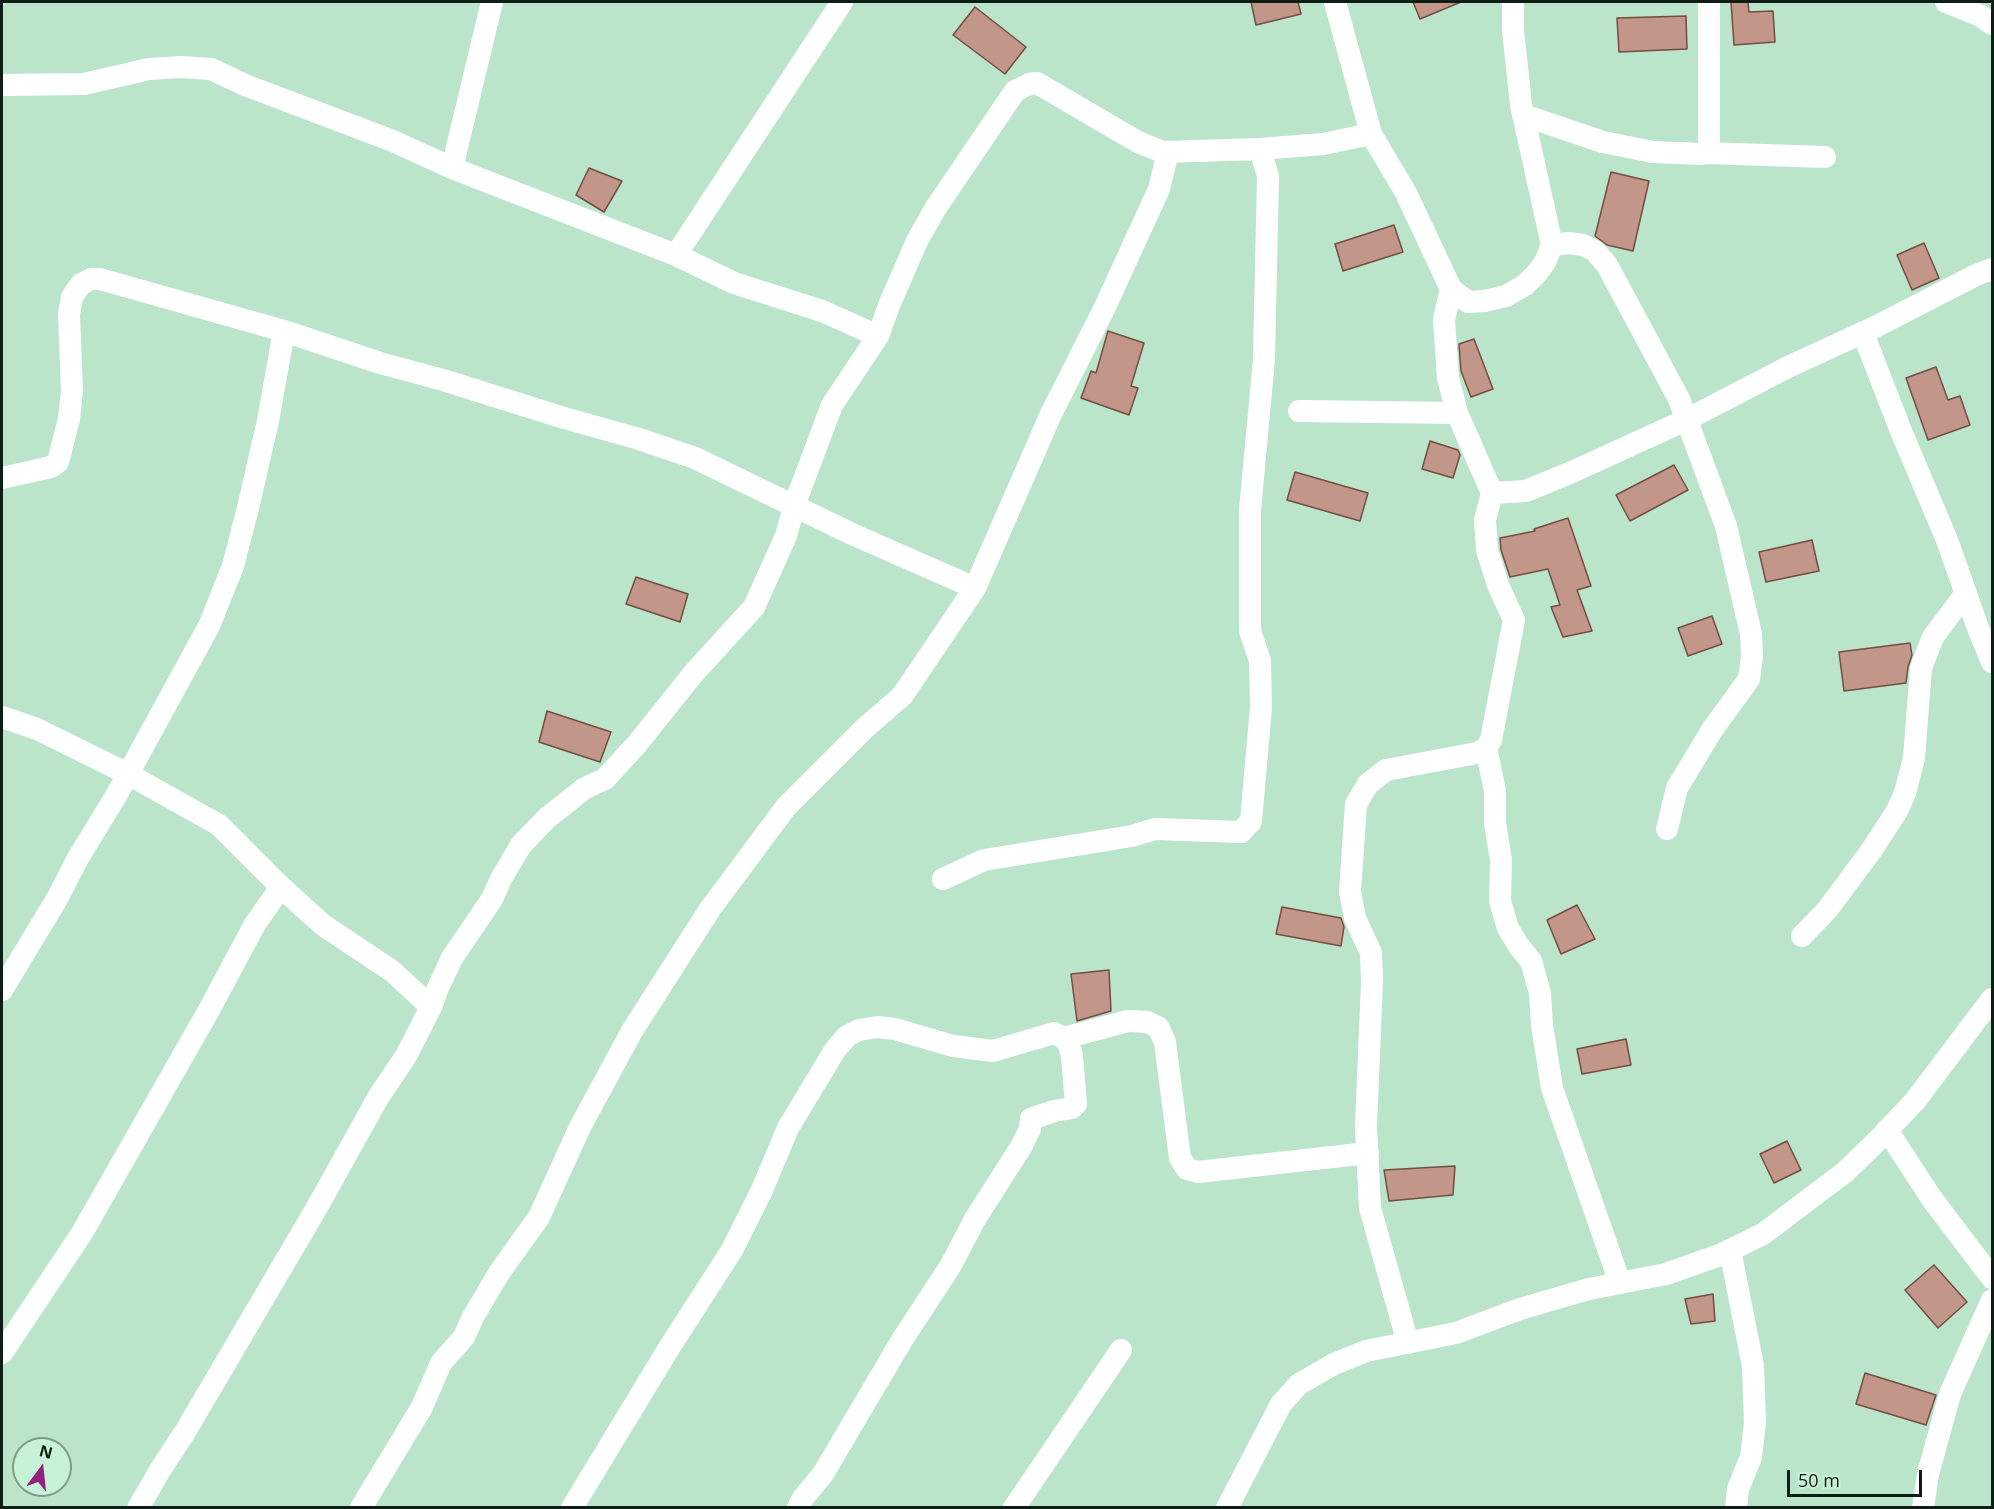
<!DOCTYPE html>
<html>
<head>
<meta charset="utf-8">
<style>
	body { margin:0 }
	#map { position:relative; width:1994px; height:1509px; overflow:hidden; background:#bbe5ca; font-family:"Open Sans",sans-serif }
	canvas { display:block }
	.frame { position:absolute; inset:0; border:3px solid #0e1e14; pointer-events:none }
	.north { position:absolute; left:12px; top:1437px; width:60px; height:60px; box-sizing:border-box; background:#c8f2d7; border:2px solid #7e9d89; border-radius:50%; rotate:15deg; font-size:16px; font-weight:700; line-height:24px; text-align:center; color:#0e1e14 }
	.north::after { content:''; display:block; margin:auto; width:21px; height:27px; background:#94217e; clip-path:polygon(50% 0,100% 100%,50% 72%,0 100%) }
	.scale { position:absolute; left:1787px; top:1470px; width:135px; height:27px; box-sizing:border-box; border:3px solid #0e1e14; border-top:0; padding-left:8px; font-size:18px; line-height:21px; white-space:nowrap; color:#0e1e14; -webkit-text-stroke:4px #c8f2d7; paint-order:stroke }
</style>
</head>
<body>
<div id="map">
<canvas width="1994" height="1509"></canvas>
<div class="frame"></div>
<div class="north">N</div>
<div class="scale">50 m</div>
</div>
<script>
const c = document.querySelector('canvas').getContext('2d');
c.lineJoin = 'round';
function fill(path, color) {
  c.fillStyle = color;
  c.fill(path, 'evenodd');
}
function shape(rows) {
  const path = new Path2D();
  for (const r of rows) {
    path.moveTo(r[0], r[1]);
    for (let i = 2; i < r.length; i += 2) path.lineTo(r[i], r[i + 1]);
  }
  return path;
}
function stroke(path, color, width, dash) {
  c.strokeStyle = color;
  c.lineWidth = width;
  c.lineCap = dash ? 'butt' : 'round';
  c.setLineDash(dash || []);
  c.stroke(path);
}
const building = shape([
	[1251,2,1298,2,1301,14,1256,25,1251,2],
	[1413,2,1461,2,1420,19,1413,2],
	[1731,2,1748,2,1749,12,1773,11,1775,42,1734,45,1731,2],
	[975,7,1026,47,1005,74,953,35,975,7],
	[1686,16,1687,49,1619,52,1617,18,1686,16],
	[589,168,622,181,604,212,576,195,589,168],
	[1611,172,1649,181,1633,251,1607,245,1595,236,1611,172],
	[1394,225,1403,252,1343,271,1335,244,1394,225],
	[1924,243,1939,278,1912,290,1897,255,1924,243],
	[1108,331,1144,343,1131,386,1138,388,1129,415,1081,398,1091,371,1096,373,1108,331],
	[1474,339,1493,389,1471,397,1461,371,1459,344,1474,339],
	[1936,367,1948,400,1960,396,1970,425,1928,440,1906,378,1936,367],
	[1430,441,1458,450,1460,455,1453,478,1422,469,1430,441],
	[1674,465,1688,490,1630,521,1616,495,1674,465],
	[1295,472,1368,493,1360,521,1287,500,1295,472],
	[1568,518,1591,586,1577,590,1592,631,1563,637,1551,607,1560,605,1548,569,1510,577,1501,550,1500,538,1535,531,1534,529,1568,518],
	[1812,540,1819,571,1766,582,1759,552,1812,540],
	[636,577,688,594,680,622,626,604,636,577],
	[1712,616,1722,644,1688,656,1678,628,1712,616],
	[1910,643,1912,655,1908,667,1906,683,1844,691,1839,652,1910,643],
	[547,711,611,732,600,762,539,742,547,711],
	[1577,905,1595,939,1561,954,1547,920,1577,905],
	[1282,907,1341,918,1344,927,1341,946,1276,934,1282,907],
	[1109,970,1111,1011,1077,1021,1071,974,1109,970],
	[1626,1039,1631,1065,1582,1074,1577,1049,1626,1039],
	[1787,1141,1801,1170,1774,1183,1760,1154,1787,1141],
	[1455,1166,1453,1195,1389,1201,1384,1170,1455,1166],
	[1934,1265,1967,1302,1938,1328,1905,1290,1934,1265],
	[1713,1294,1715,1321,1691,1324,1685,1299,1713,1294],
	[1865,1373,1936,1395,1926,1425,1856,1404,1865,1373]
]);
fill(building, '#c29689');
stroke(building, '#744d42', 1.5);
stroke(shape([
	[1335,2,1371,134,1406,193,1451,289,1444,320,1448,378,1457,413,1492,493,1485,520,1487,550,1498,585,1514,620,1491,740,1486,748,1477,753,1386,770,1368,784,1356,804,1350,892,1355,918,1371,953,1372,981,1366,1126,1370,1208,1408,1343],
	[1946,2,1981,16,1992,24],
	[2,85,84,84,149,69,181,67,211,69,245,85,393,141,452,168,676,255,734,283,822,311,878,336],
	[1523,115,1603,142,1653,152,1702,154,1707,152,1709,146,1709,2],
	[1705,153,1825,157],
	[452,168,492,2],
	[1552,245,1569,243,1583,245,1595,251,1607,265,1679,399,1726,526,1751,634,1752,656,1749,679,1712,730,1677,788,1667,829],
	[676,255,842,2],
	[1451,289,1468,302,1484,301,1506,296,1525,285,1537,273,1545,262,1552,245,1521,105,1513,30,1513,2],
	[1863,333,1901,431,1947,540,1978,628,1992,662],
	[1299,411,1457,413],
	[2,478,51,467,58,462,69,419,72,391,69,314,72,297,81,284,91,279,100,279,284,331,380,363,443,380,561,417,639,439,695,458,852,534,975,588],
	[1492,493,1526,491,1572,472,1686,420,1788,367,1877,326,1976,275,1992,269],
	[2,717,37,729,128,774,219,825,281,887],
	[1486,748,1495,791,1495,823,1501,860,1500,901,1508,928,1518,945,1531,961,1540,993,1542,1025,1552,1088,1620,1283],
	[943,879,984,860,1132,836,1155,829,1241,832,1251,821,1261,707,1260,661,1250,631,1250,510,1264,359,1268,176,1260,149],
	[1802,936,1827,910,1871,851,1897,811,1905,793,1914,758,1921,668,1933,637,1966,593],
	[2,990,58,897,78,858,116,796,209,626,233,566,248,508,268,421,284,331],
	[1064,1038,1128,1021,1147,1022,1158,1027,1165,1042,1180,1158,1187,1169,1198,1172,1368,1153],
	[1887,1130,1932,1199,1992,1278],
	[1730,1250,1753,1366,1755,1423,1751,1457,1738,1489,1736,1508],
	[2,1353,82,1233,209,1010,255,924,281,887,323,925,392,971,431,1007],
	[138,1508,162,1467,185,1432,316,1209,379,1096,406,1056,431,1007,437,990,452,958,492,899,501,879,521,845,547,818,585,788,605,779,637,744,693,674,754,607,786,536,794,506,832,405,878,336,890,303,917,241,935,209,1015,91,1029,84,1037,83,1138,142,1163,152,1260,149,1323,144,1371,134],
	[361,1508,422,1407,441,1363,464,1337,473,1317,499,1273,539,1217,580,1127,632,1031,710,909,786,807,866,727,902,696,975,588,1051,414,1105,307,1159,189,1168,152],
	[572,1508,669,1348,732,1250,762,1190,788,1128,835,1050,847,1036,859,1030,877,1027,895,1029,953,1046,993,1051,1054,1033,1064,1038,1069,1045,1072,1056,1076,1104,1072,1108,1054,1111,1031,1119,1030,1129,1021,1147,975,1219,951,1265,902,1340,823,1474,803,1498,798,1508],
	[1014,1508,1121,1350],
	[1227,1508,1281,1404,1299,1384,1334,1364,1366,1351,1456,1333,1520,1309,1589,1289,1666,1274,1720,1255,1763,1234,1845,1172,1873,1145,1915,1101,1992,999],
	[1923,1508,1928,1474,1950,1394,1992,1300]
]), '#fff', 22);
</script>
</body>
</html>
